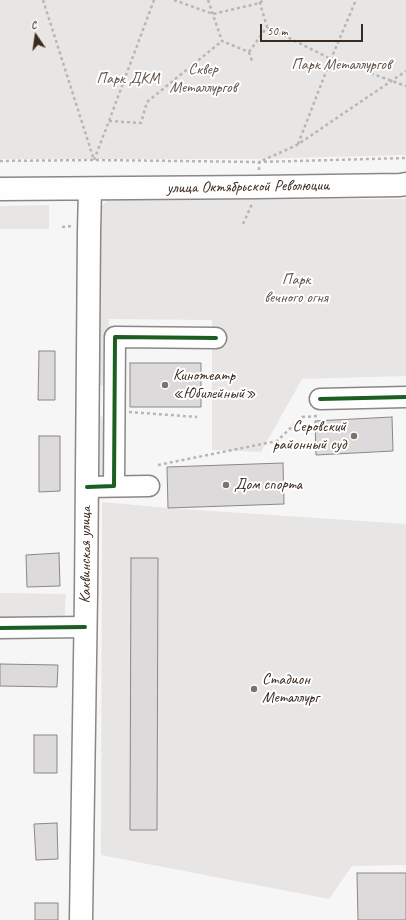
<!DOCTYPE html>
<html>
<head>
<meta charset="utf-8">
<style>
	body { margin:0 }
	#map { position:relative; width:406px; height:920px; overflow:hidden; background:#f7f6f6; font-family:Caveat,sans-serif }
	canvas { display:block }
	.north { position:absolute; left:16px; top:16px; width:40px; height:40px; -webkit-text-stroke:3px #fff; paint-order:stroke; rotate:347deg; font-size:11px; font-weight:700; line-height:16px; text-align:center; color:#3b2a1e }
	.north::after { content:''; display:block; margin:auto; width:14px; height:18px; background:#3b2a1e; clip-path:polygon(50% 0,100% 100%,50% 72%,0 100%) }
	.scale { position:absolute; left:260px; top:24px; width:103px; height:18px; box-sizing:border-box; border:2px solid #3b2a1e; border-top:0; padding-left:5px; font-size:12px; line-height:14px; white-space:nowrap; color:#3b2a1e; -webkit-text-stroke:3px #fff; paint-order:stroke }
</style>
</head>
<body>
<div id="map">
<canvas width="406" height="920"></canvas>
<div class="north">С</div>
<div class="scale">50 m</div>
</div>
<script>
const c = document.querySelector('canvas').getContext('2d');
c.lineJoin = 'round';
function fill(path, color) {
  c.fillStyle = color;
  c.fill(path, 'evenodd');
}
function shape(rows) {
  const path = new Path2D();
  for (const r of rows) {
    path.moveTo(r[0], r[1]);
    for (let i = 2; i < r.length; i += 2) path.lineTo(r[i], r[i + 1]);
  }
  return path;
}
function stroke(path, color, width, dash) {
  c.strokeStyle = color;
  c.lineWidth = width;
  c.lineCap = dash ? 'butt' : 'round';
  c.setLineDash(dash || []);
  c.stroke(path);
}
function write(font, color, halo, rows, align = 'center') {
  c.font = font + ' Caveat,sans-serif';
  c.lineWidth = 4;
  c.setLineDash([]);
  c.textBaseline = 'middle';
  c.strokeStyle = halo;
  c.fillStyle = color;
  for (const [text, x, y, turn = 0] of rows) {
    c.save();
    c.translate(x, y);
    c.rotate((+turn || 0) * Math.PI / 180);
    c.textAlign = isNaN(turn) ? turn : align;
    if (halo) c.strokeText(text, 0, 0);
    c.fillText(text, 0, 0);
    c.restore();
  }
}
fill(shape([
	[0,0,406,0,406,155,256,159,0,159],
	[406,199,406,376,302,379,261,452,212,450,212,320,109,319,108,386,94,385,95,319,100,319,96,211,108,200],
	[49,205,49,229,0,229,0,206],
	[94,416,106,417,107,483,95,484],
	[102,502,168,508,406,524,406,865,352,866,329,899,101,855],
	[0,593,66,594,64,627,0,628]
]), '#e8e6e4');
const building = shape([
	[39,351,55,351,55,400,38,400,39,351],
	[130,363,201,363,201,407,130,407,130,363],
	[392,417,393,451,316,455,315,421,392,417],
	[39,436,60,436,60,491,39,492,39,436],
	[283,463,284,504,168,508,167,467,283,463],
	[59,553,60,586,27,587,26,555,59,553],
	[131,558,158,558,157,830,130,830,131,558],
	[0,664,58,665,57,687,0,686,0,664],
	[34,735,57,735,57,773,34,773,34,735],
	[57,823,58,859,36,860,34,824,57,823],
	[357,873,406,873,406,920,358,920,357,873],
	[35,903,58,903,58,920,35,920,35,903]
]);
fill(building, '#dcdada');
stroke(building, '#8b8784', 1);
const minor = shape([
	[320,399,406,397],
	[114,486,115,337,216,338],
	[87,487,149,486],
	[0,628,85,627]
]);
const major = shape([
	[0,189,259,187,400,185,406,184],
	[81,920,86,595,89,232,90,189]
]);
stroke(minor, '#8b8784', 23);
stroke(major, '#8b8784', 25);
stroke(shape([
	[43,0,94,160],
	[174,0,213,14,260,3,263,0],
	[208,0,222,41,249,52],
	[267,27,331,59,406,86],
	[249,52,267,27,259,0],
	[249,52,252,61],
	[109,121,141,123,147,102,222,41],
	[298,144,331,59,356,0],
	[94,160,109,121,154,0],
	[0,161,94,160,259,162,406,158],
	[259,170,259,162,297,145,406,71],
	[243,224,252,204],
	[62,227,72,226],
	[129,412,197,417],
	[158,465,277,441,302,417,318,416]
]), '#b8b6b5', 2.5, [3, 3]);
stroke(minor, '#fefefe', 20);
stroke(major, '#fefefe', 22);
stroke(shape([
	[320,399,406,397],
	[87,487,114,486,115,337,216,338],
	[0,628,85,627]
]), '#1b5e20', 4);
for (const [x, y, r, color] of [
	[165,385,4,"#7d716a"],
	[354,436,4,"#7d716a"],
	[226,485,4,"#7d716a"],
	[254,689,4,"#7d716a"]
]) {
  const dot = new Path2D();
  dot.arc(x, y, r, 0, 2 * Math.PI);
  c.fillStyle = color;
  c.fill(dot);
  stroke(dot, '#fff', 1.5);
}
write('16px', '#63564c', '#fff', [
	["Парк Металлургов",341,65],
	["Сквер",203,70],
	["Металлургов",203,88],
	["Парк ДКМ",128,79],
	["Парк",296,280],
	["вечного огня",296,298]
]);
write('16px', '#3b2a1e', '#fff', [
	["улица Октябрьской Революции",248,187,-1],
	["Каквинская улица",86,555,-90]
]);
write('16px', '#3b2a1e', '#fff', [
	["Кинотеатр",173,376],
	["«Юбилейный»",173,394],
	["Серовский",346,427,"right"],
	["районный суд",346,445,"right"],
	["Дом спорта",234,485],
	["Стадион",262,680],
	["Металлург",262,698]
], 'left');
</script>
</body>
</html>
